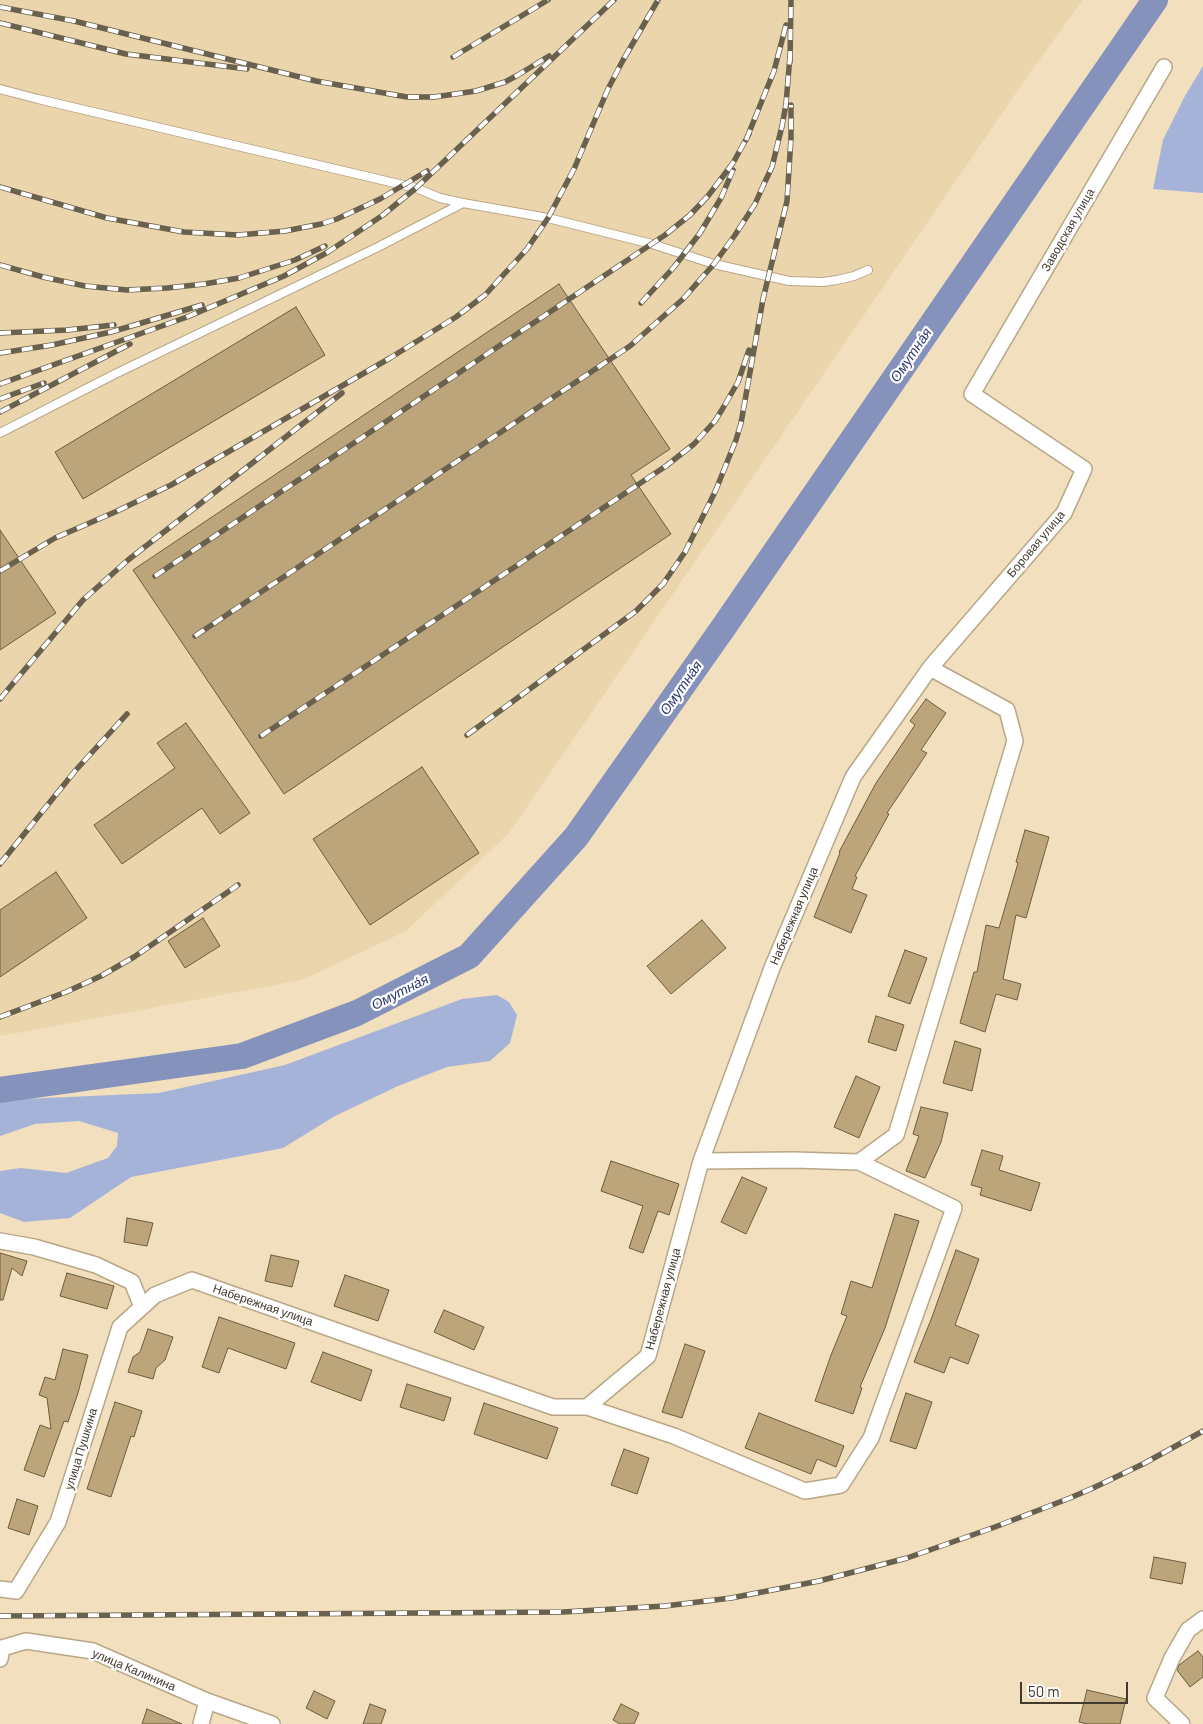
<!DOCTYPE html>
<html>
<head>
<meta charset="utf-8">
<style>
	body { margin:0 }
	#map { position:relative; width:1203px; height:1724px; overflow:hidden; background:#f1dfbd; font-family:Barlow,sans-serif }
	canvas { display:block }
	.scale { position:absolute; left:1020px; top:1682px; width:108px; height:22px; box-sizing:border-box; border:2px solid #413a2d; border-top:0; padding-left:6px; font-size:15px; line-height:18px; white-space:nowrap; color:#413a2d; -webkit-text-stroke:4px #fff; paint-order:stroke }
</style>
</head>
<body>
<div id="map">
<canvas width="1203" height="1724"></canvas>
<div class="scale">50 m</div>
</div>
<script>
const c = document.querySelector('canvas').getContext('2d');
c.lineJoin = 'round';
function fill(path, color) {
  c.fillStyle = color;
  c.fill(path, 'evenodd');
}
function shape(rows) {
  const path = new Path2D();
  for (const r of rows) {
    path.moveTo(r[0], r[1]);
    for (let i = 2; i < r.length; i += 2) path.lineTo(r[i], r[i + 1]);
  }
  return path;
}
function stroke(path, color, width, dash) {
  c.strokeStyle = color;
  c.lineWidth = width;
  c.lineCap = dash ? 'butt' : 'round';
  c.setLineDash(dash || []);
  c.stroke(path);
}
function write(font, color, halo, rows, align = 'center') {
  c.font = font + ' Barlow,sans-serif';
  c.lineWidth = 4.5;
  c.setLineDash([]);
  c.textBaseline = 'middle';
  c.strokeStyle = halo;
  c.fillStyle = color;
  for (const [text, x, y, turn = 0] of rows) {
    c.save();
    c.translate(x, y);
    c.rotate((+turn || 0) * Math.PI / 180);
    c.textAlign = isNaN(turn) ? turn : align;
    if (halo) c.strokeText(text, 0, 0);
    c.fillText(text, 0, 0);
    c.restore();
  }
}
fill(shape([
	[0,0,1083,0,1029,74,509,833,406,931,302,980,0,1036]
]), '#ead5ac');
fill(shape([
	[1203,66,1203,193,1153,189,1163,140,1185,96],
	[497,995,509,1002,517,1015,510,1043,490,1061,447,1067,398,1086,335,1116,283,1148,131,1177,70,1218,24,1222,0,1213,0,1171,21,1168,66,1173,108,1158,117,1146,118,1133,79,1121,35,1124,0,1136,0,1100,159,1093,285,1065,462,999]
]), '#a6b3d9');
stroke(shape([
	[0,1090,242,1056,357,1013,469,956,576,837,723,628,1155,0]
]), '#8592bc', 26);
const building = shape([
	[559,284,670,449,631,475,671,534,284,794,133,570,559,284],
	[296,307,325,355,83,499,55,452,296,307],
	[0,530,56,613,0,650,0,530],
	[926,699,946,713,921,750,927,753,887,813,889,814,855,876,857,877,852,889,867,895,851,933,814,917,840,853,839,852,876,783,915,725,910,721,926,699],
	[186,723,250,813,220,834,202,808,122,864,94,825,175,768,157,743,186,723],
	[422,767,479,853,370,925,313,839,422,767],
	[1025,830,1049,837,1026,918,1016,915,1003,979,1021,984,1017,1000,996,994,985,1032,960,1023,974,972,977,972,986,925,999,928,1018,863,1016,862,1025,830],
	[56,872,87,918,0,977,0,910,56,872],
	[203,918,220,946,185,968,168,941,203,918],
	[702,920,726,948,671,994,647,966,702,920],
	[905,950,927,958,910,1004,888,996,905,950],
	[876,1016,904,1025,896,1051,868,1042,876,1016],
	[955,1041,981,1049,972,1091,943,1083,955,1041],
	[856,1076,880,1087,859,1138,834,1127,856,1076],
	[921,1107,948,1113,941,1142,925,1178,906,1171,919,1136,913,1134,921,1107],
	[982,1150,1003,1156,999,1170,1040,1183,1031,1211,980,1195,982,1188,971,1185,982,1150],
	[611,1161,679,1184,669,1215,658,1211,643,1253,629,1248,643,1206,601,1191,611,1161],
	[742,1177,767,1188,746,1234,721,1222,742,1177],
	[895,1214,919,1221,885,1328,860,1387,862,1388,853,1414,815,1401,831,1355,847,1316,841,1314,851,1281,872,1288,895,1214],
	[127,1218,153,1223,147,1246,124,1242,127,1218],
	[956,1250,979,1259,955,1325,979,1335,968,1364,950,1357,944,1373,914,1362,932,1317,956,1250],
	[0,1253,27,1261,22,1276,12,1268,3,1300,0,1300,0,1253],
	[271,1255,299,1261,292,1287,265,1281,271,1255],
	[67,1273,114,1286,107,1309,60,1296,67,1273],
	[345,1275,389,1290,378,1321,334,1306,345,1275],
	[444,1310,484,1327,474,1350,434,1332,444,1310],
	[219,1317,295,1343,286,1369,228,1348,219,1373,202,1367,219,1317],
	[148,1329,173,1337,165,1360,156,1368,153,1379,128,1372,133,1357,140,1352,148,1329],
	[685,1344,705,1351,682,1418,662,1412,685,1344],
	[63,1349,88,1355,78,1393,68,1422,64,1421,44,1477,24,1470,40,1425,51,1429,47,1398,39,1395,45,1377,55,1380,63,1349],
	[323,1352,372,1370,361,1401,311,1382,323,1352],
	[407,1384,451,1398,444,1421,400,1407,407,1384],
	[906,1393,932,1402,916,1449,890,1441,906,1393],
	[115,1402,142,1411,134,1437,131,1436,111,1497,87,1489,115,1402],
	[484,1403,558,1428,547,1459,474,1434,484,1403],
	[759,1413,844,1446,836,1467,817,1459,811,1474,745,1448,759,1413],
	[624,1449,649,1458,637,1494,611,1485,624,1449],
	[17,1499,38,1506,29,1535,8,1528,17,1499],
	[1154,1557,1186,1563,1182,1584,1150,1578,1154,1557],
	[1198,1651,1203,1657,1203,1677,1190,1687,1177,1670,1179,1665,1198,1651],
	[1087,1690,1126,1699,1120,1724,1087,1724,1079,1722,1087,1690],
	[314,1691,335,1701,327,1719,306,1708,314,1691],
	[370,1704,386,1710,381,1724,363,1724,370,1704],
	[621,1704,639,1713,634,1724,620,1724,613,1720,621,1704],
	[147,1709,182,1724,142,1724,147,1709]
]);
fill(building, '#bca57a');
stroke(building, '#6c5c3e', 1);
const lane = shape([
	[0,89,38,99,416,188,440,198,463,203],
	[0,433,113,375,378,247,463,203,548,218,652,244,714,264,789,281,823,282,837,280,854,276,868,270]
]);
const street = shape([
	[701,1161,794,1160,859,1162,896,1135,1015,741,1007,710,930,668],
	[0,1241,34,1247,96,1265,132,1282,142,1307],
	[587,1407,674,1436,805,1491,841,1485,871,1438,954,1208,859,1162],
	[0,1589,16,1591,58,1522,120,1327,155,1295,192,1280,553,1407,587,1407,648,1356,701,1161,772,968,853,777,930,668,1064,513,1084,469,972,394,1164,67],
	[0,1659,2,1648,26,1641,93,1651,207,1701,272,1724],
	[201,1724,207,1701],
	[1182,1724,1155,1698,1172,1658,1188,1630,1203,1619]
]);
stroke(lane, '#b8a786', 10);
stroke(street, '#b8a786', 18);
stroke(lane, '#fff', 8);
stroke(street, '#fff', 15);
const rail = shape([
	[0,7,74,21,316,81,407,97,434,97,476,91,505,82,518,75,549,56],
	[0,23,126,54,247,69],
	[453,57,548,0],
	[790,62,791,0],
	[746,140,774,71,786,25],
	[0,187,107,218,184,232,238,235,285,231,321,224,337,219,380,199,427,171],
	[0,265,43,277,85,286,127,290,167,288,204,284,239,278,295,260,325,246],
	[641,303,674,267,700,233,721,198,733,170],
	[0,333,67,330,114,325],
	[0,353,52,345,111,332,202,305],
	[0,384,187,317,284,276,328,252,383,215,416,188,614,0],
	[0,399,44,383],
	[0,412,130,344],
	[0,571,55,538,115,512,171,485,390,358,456,317,485,295,527,249,548,218,574,169,608,89,622,62,658,0],
	[155,576,665,235,690,215,708,196,733,163,749,134],
	[195,636,630,346,683,299,714,264,735,235,755,204,763,186,772,167,782,126,786,104,790,56],
	[0,699,83,600,128,560,342,393],
	[467,735,636,611,663,584,685,552,715,492,736,440,741,423,763,299,787,201,791,138,791,105],
	[261,736,666,466,694,444,715,421,723,408,738,382,749,350],
	[0,864,75,771,127,714],
	[0,1017,66,992,101,976,134,957,238,885],
	[0,1616,563,1612,665,1606,731,1598,819,1581,907,1558,995,1527,1070,1498,1093,1488,1143,1464,1203,1431]
]);
stroke(rail, '#69604e', 5.5);
stroke(rail, '#fff', 4, [11]);
write('12px', '#413a2d', '#fff', [
	["Заводская улица",1068,230,-60],
	["Боровая улица",1036,544,-50],
	["Набережная улица",794,916,-67],
	["Набережная улица",663,1299,-75],
	["Набережная улица",263,1305,19],
	["улица Пушкина",81,1449,-73],
	["улица Калинина",134,1670,23]
]);
write('italic 14px', '#2b376d', '#fff', [
	["Омутна́я",911,355,-56],
	["Омутна́я",681,688,-55],
	["Омутна́я",400,992,-27]
]);
</script>
</body>
</html>
